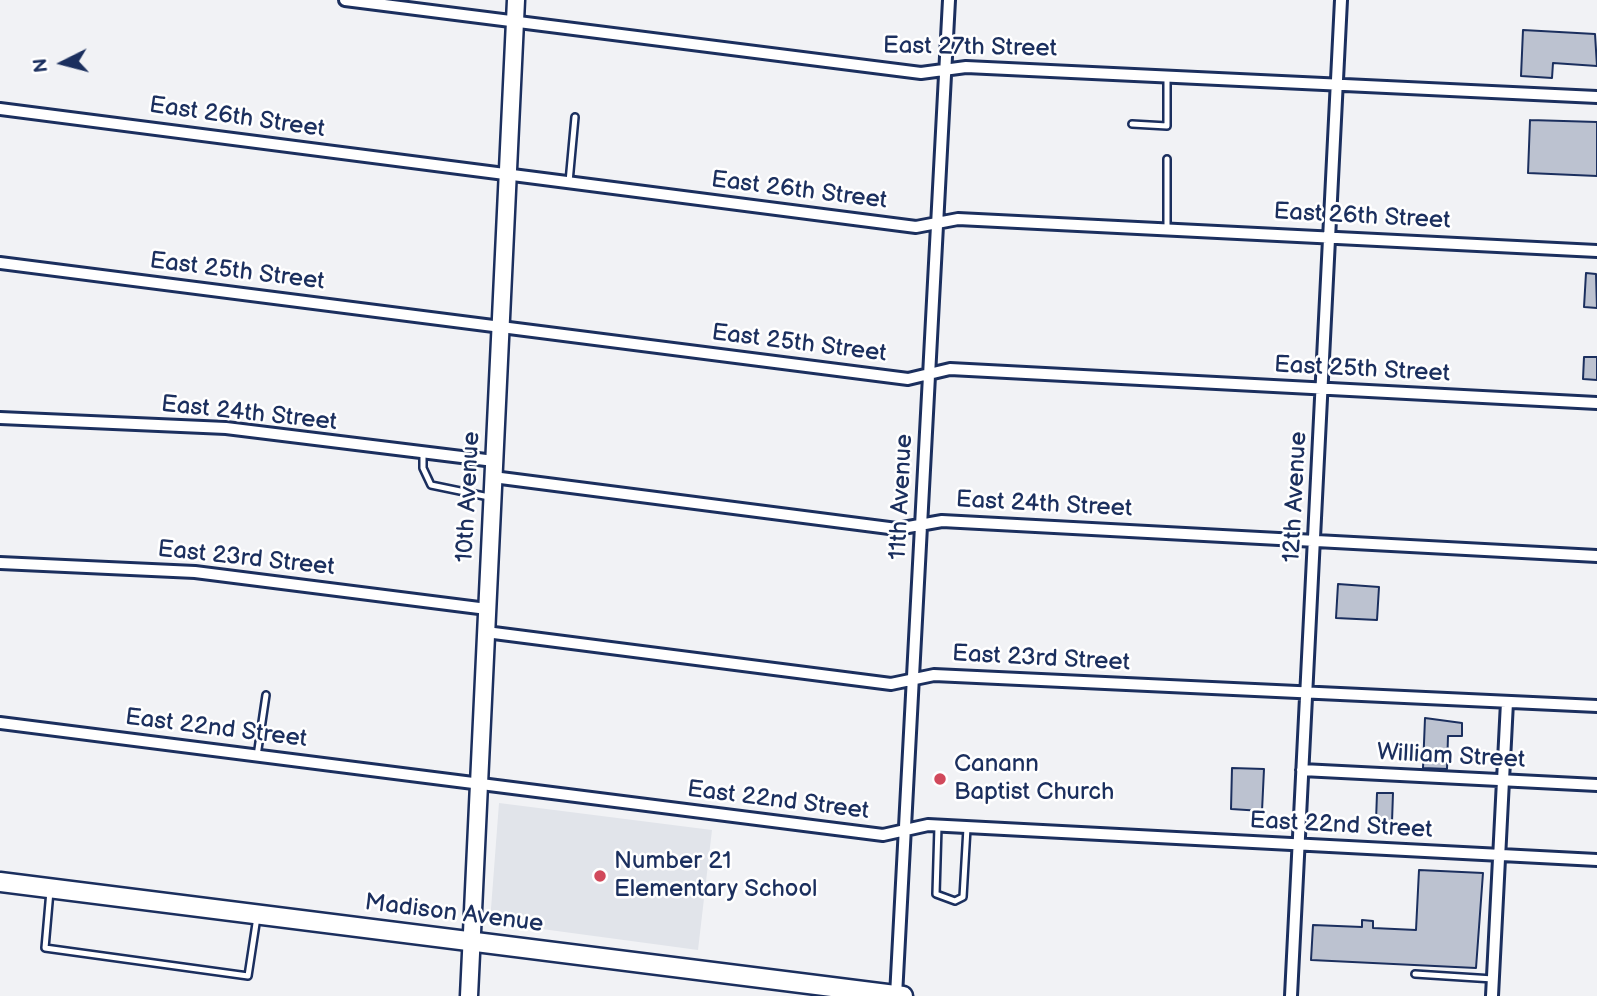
<!DOCTYPE html>
<html>
<head>
<meta charset="utf-8">
<style>
	body { margin:0 }
	#map { position:relative; width:1597px; height:996px; overflow:hidden; background:#f1f2f5; font-family:"Balsamiq Sans",sans-serif }
	canvas { display:block }
	.north { position:absolute; left:28px; top:28px; width:70px; height:70px; -webkit-text-stroke:5px #fff; paint-order:stroke; rotate:264deg; font-size:19px; font-weight:700; line-height:28px; text-align:center; color:#1b2f5e }
	.north::after { content:''; display:block; margin:auto; width:24px; height:32px; background:#1b2f5e; clip-path:polygon(50% 0,100% 100%,50% 72%,0 100%) }
</style>
</head>
<body>
<div id="map">
<canvas width="1597" height="996"></canvas>
<div class="north">N</div>
</div>
<script>
const c = document.querySelector('canvas').getContext('2d');
c.lineJoin = 'round';
function fill(path, color) {
  c.fillStyle = color;
  c.fill(path, 'evenodd');
}
function shape(rows) {
  const path = new Path2D();
  for (const r of rows) {
    path.moveTo(r[0], r[1]);
    for (let i = 2; i < r.length; i += 2) path.lineTo(r[i], r[i + 1]);
  }
  return path;
}
function stroke(path, color, width, dash) {
  c.strokeStyle = color;
  c.lineWidth = width;
  c.lineCap = dash ? 'butt' : 'round';
  c.setLineDash(dash || []);
  c.stroke(path);
}
function write(font, color, halo, rows, align = 'center') {
  c.font = font + ' "Balsamiq Sans",sans-serif';
  c.lineWidth = 5;
  c.setLineDash([]);
  c.textBaseline = 'middle';
  c.strokeStyle = halo;
  c.fillStyle = color;
  for (const [text, x, y, turn = 0] of rows) {
    c.save();
    c.translate(x, y);
    c.rotate((+turn || 0) * Math.PI / 180);
    c.textAlign = isNaN(turn) ? turn : align;
    if (halo) c.strokeText(text, 0, 0);
    c.fillText(text, 0, 0);
    c.restore();
  }
}
fill(shape([
	[499,803,712,830,698,950,490,922]
]), '#e1e4ea');
const building = shape([
	[1523,30,1595,34,1597,66,1553,63,1552,78,1521,76,1523,30],
	[1530,120,1597,122,1597,176,1528,173,1530,120],
	[1586,273,1596,274,1597,308,1584,307,1586,273],
	[1584,357,1597,357,1597,380,1583,379,1584,357],
	[1338,584,1379,587,1377,620,1336,618,1338,584],
	[1425,718,1462,723,1462,736,1448,736,1447,769,1423,768,1425,718],
	[1232,768,1264,769,1262,811,1231,809,1232,768],
	[1377,793,1393,793,1392,822,1376,821,1377,793],
	[1419,870,1483,873,1476,968,1311,960,1313,925,1362,927,1362,920,1373,921,1373,928,1416,930,1419,870]
]);
fill(building, '#bcc2d0');
stroke(building, '#1b2f5e', 2);
const service = shape([
	[1132,124,1167,126,1167,76],
	[1167,159,1167,228],
	[569,182,575,117],
	[423,453,423,468,431,485,489,497],
	[257,756,266,695],
	[938,826,936,894,955,901,963,897,967,828],
	[50,891,45,948,248,976,257,917],
	[1415,974,1493,979]
]);
const minor = shape([
	[345,0,921,73,966,67,1597,97],
	[0,109,916,227,958,219,1597,251],
	[0,263,908,379,950,369,1597,403],
	[0,418,226,428,494,461],
	[493,477,897,529,942,521,1597,556],
	[0,563,195,572,487,609],
	[486,632,891,684,934,675,1597,706],
	[0,723,883,835,928,825,1597,860],
	[1302,770,1597,785],
	[896,996,949,0],
	[1291,996,1341,0],
	[1492,996,1507,702]
]);
const secondary = shape([
	[469,996,516,0]
]);
const primary = shape([
	[0,882,903,996]
]);
stroke(service, '#1b2f5e', 10);
stroke(minor, '#1b2f5e', 16);
stroke(secondary, '#1b2f5e', 21);
stroke(primary, '#1b2f5e', 23);
stroke(service, '#fff', 5);
stroke(minor, '#fff', 10);
stroke(secondary, '#fff', 16);
stroke(primary, '#fff', 18);
for (const [x, y, r, color] of [
	[940,779,7,"#d1495b"],
	[600,876,7,"#d1495b"]
]) {
  const dot = new Path2D();
  dot.arc(x, y, r, 0, 2 * Math.PI);
  c.fillStyle = color;
  c.fill(dot);
  stroke(dot, '#fff', 2.5);
}
write('24px', '#1b2f5e', '#fff', [
	["East 27th Street",970,48,1],
	["East 26th Street",237,118,8],
	["East 26th Street",799,191,7],
	["East 26th Street",1362,217,3],
	["East 25th Street",237,272,7],
	["East 25th Street",799,344,7],
	["East 25th Street",1362,370,3],
	["East 24th Street",249,414,6],
	["10th Avenue",469,497,-87],
	["11th Avenue",902,497,-87],
	["12th Avenue",1296,497,-87],
	["East 24th Street",1044,505,3],
	["East 23rd Street",246,559,6],
	["East 23rd Street",1041,659,3],
	["East 22nd Street",216,729,7],
	["William Street",1451,757,3],
	["East 22nd Street",778,801,7],
	["East 22nd Street",1341,826,3],
	["Madison Avenue",454,914,7]
]);
write('24px', '#1b2f5e', '#fff', [
	["Canann",954,765],
	["Baptist Church",954,793],
	["Number 21",614,862],
	["Elementary School",614,890]
], 'left');
</script>
</body>
</html>
